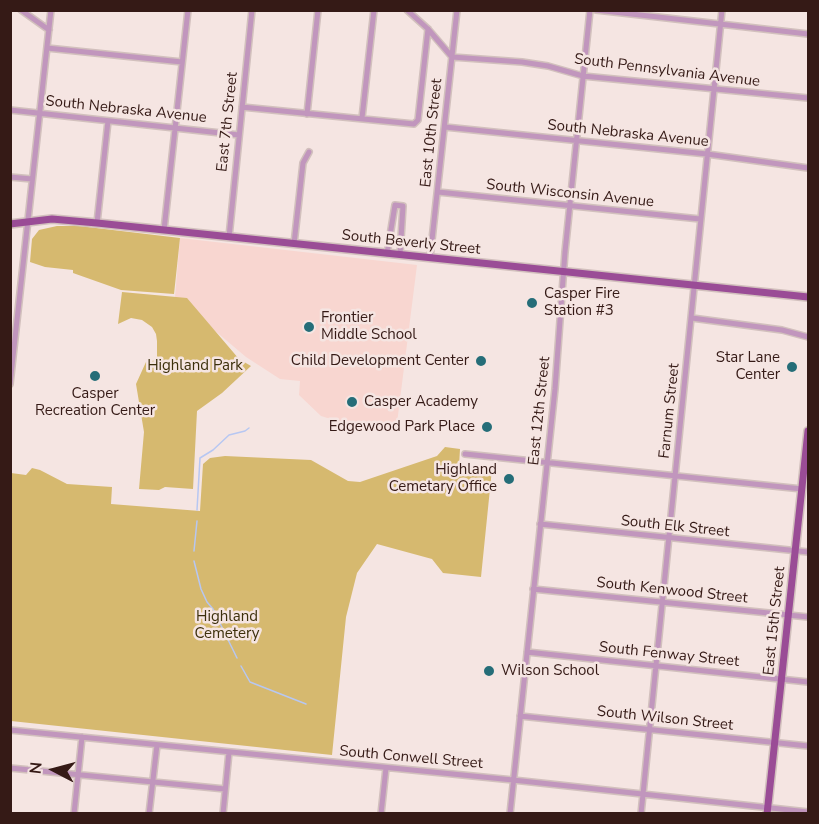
<!DOCTYPE html>
<html>
<head>
<meta charset="utf-8">
<style>
	body { margin:0 }
	#map { position:relative; width:819px; height:824px; overflow:hidden; background:#f5e5e2; font-family:"Nunito Sans",sans-serif }
	canvas { display:block }
	.frame { position:absolute; inset:0; border:12px solid #351a16; pointer-events:none }
	.north { position:absolute; left:24px; top:740px; width:60px; height:60px; -webkit-text-stroke:4px #f5e5e2; paint-order:stroke; rotate:276deg; font-size:16px; font-weight:700; line-height:24px; text-align:center; color:#351a16 }
	.north::after { content:''; display:block; margin:auto; width:21px; height:27px; background:#351a16; clip-path:polygon(50% 0,100% 100%,50% 72%,0 100%) }
</style>
</head>
<body>
<div id="map">
<canvas width="819" height="824"></canvas>
<div class="frame"></div>
<div class="north">N</div>
</div>
<script>
const c = document.querySelector('canvas').getContext('2d');
c.lineJoin = 'round';
function fill(path, color) {
  c.fillStyle = color;
  c.fill(path, 'evenodd');
}
function shape(rows) {
  const path = new Path2D();
  for (const r of rows) {
    path.moveTo(r[0], r[1]);
    for (let i = 2; i < r.length; i += 2) path.lineTo(r[i], r[i + 1]);
  }
  return path;
}
function stroke(path, color, width, dash) {
  c.strokeStyle = color;
  c.lineWidth = width;
  c.lineCap = dash ? 'butt' : 'round';
  c.setLineDash(dash || []);
  c.stroke(path);
}
function write(font, color, halo, rows, align = 'center') {
  c.font = font + ' "Nunito Sans",sans-serif';
  c.lineWidth = 5;
  c.setLineDash([]);
  c.textBaseline = 'middle';
  c.strokeStyle = halo;
  c.fillStyle = color;
  for (const [text, x, y, turn = 0] of rows) {
    c.save();
    c.translate(x, y);
    c.rotate((+turn || 0) * Math.PI / 180);
    c.textAlign = isNaN(turn) ? turn : align;
    if (halo) c.strokeText(text, 0, 0);
    c.fillText(text, 0, 0);
    c.restore();
  }
}
fill(shape([
	[180,238,417,265,396,431,354,426,321,416,299,395,300,381,280,379,246,357,175,297]
]), '#f8d6d0');
fill(shape([
	[57,226,79,226,180,238,174,294,121,290,73,273,73,270,45,267,30,262,32,239,39,230],
	[122,292,187,298,239,359,251,366,222,393,197,411,193,489,165,487,159,490,139,489,144,432,136,384,146,362,157,360,157,341,156,334,152,327,142,320,131,318,118,324],
	[445,447,460,449,459,466,492,469,481,577,443,573,432,559,377,544,357,573,346,617,332,755,11,721,11,473,26,475,32,468,40,470,67,484,112,487,111,504,200,511,203,464,210,458,225,456,311,460,348,481,360,482,437,456]
]), '#d6b96f');
stroke(shape([
	[197,510,200,458,213,450,229,435,245,431,249,428],
	[194,551,197,521],
	[194,561,201,589,207,602,213,609,237,658],
	[241,666,250,682,306,704]
]), '#b7c7f2', 1.5);
const minor = shape([
	[21,10,49,30],
	[407,10,428,29,452,57,522,62,548,66,583,76,808,98],
	[596,10,808,34],
	[47,48,182,62],
	[242,107,414,124,418,120,428,29],
	[10,110,239,135],
	[307,114,318,10],
	[362,118,374,10],
	[445,127,707,154,808,168],
	[10,177,32,179],
	[438,192,700,219],
	[97,223,108,121],
	[164,230,188,10],
	[229,237,252,10],
	[294,244,303,163,309,152],
	[387,254,395,205,403,206,400,255],
	[430,258,457,10],
	[692,318,782,330,808,337],
	[10,384,51,10],
	[465,454,802,489],
	[540,524,808,552],
	[533,589,808,617],
	[527,652,808,682],
	[520,716,808,746],
	[10,730,513,780,808,812],
	[10,768,225,789],
	[74,814,82,737],
	[149,814,157,745],
	[223,814,229,752],
	[381,814,386,768],
	[510,814,555,389,565,252,590,10],
	[641,814,722,10]
]);
const major = shape([
	[10,224,52,219,97,223,808,297],
	[767,814,808,431]
]);
stroke(minor, '#d2c0bd', 8);
stroke(major, '#d2c0bd', 10);
stroke(minor, '#c196bd', 5);
stroke(major, '#9a4c96', 7);
for (const [x, y, r, color] of [
	[532,303,6,"#256d78"],
	[309,327,6,"#256d78"],
	[481,361,6,"#256d78"],
	[792,367,6,"#256d78"],
	[95,376,6,"#256d78"],
	[352,402,6,"#256d78"],
	[487,427,6,"#256d78"],
	[509,479,6,"#256d78"],
	[489,671,6,"#256d78"]
]) {
  const dot = new Path2D();
  dot.arc(x, y, r, 0, 2 * Math.PI);
  c.fillStyle = color;
  c.fill(dot);
  stroke(dot, '#f5e5e2', 2);
}
write('15px', '#351a16', '#f5e5e2', [
	["South Pennsylvania Avenue",667,71,7],
	["South Nebraska Avenue",126,110,6],
	["East 7th Street",228,122,-84],
	["East 10th Street",432,133,-84],
	["South Nebraska Avenue",628,134,6],
	["South Wisconsin Avenue",570,194,6],
	["South Beverly Street",411,243,6],
	["East 12th Street",540,411,-84],
	["Farnum Street",670,411,-84],
	["South Elk Street",675,527,6],
	["South Kenwood Street",672,591,6],
	["East 15th Street",775,621,-84],
	["South Fenway Street",669,655,6],
	["South Wilson Street",665,719,6],
	["South Conwell Street",411,758,5]
]);
write('15px', '#351a16', '#f5e5e2', [
	["Casper Fire",544,294],
	["Station #3",544,311],
	["Frontier",321,318],
	["Middle School",321,335],
	["Star Lane",780,358,"right"],
	["Center",780,375,"right"],
	["Child Development Center",469,361,"right"],
	["Casper",95,394,"center"],
	["Recreation Center",95,411,"center"],
	["Casper Academy",364,402],
	["Edgewood Park Place",475,427,"right"],
	["Highland",497,470,"right"],
	["Cemetary Office",497,487,"right"],
	["Wilson School",501,671]
], 'left');
write('15px', '#3c2f0b', '#f5e5e2', [
	["Highland Park",195,366],
	["Highland",227,617],
	["Cemetery",227,634]
]);
</script>
</body>
</html>
